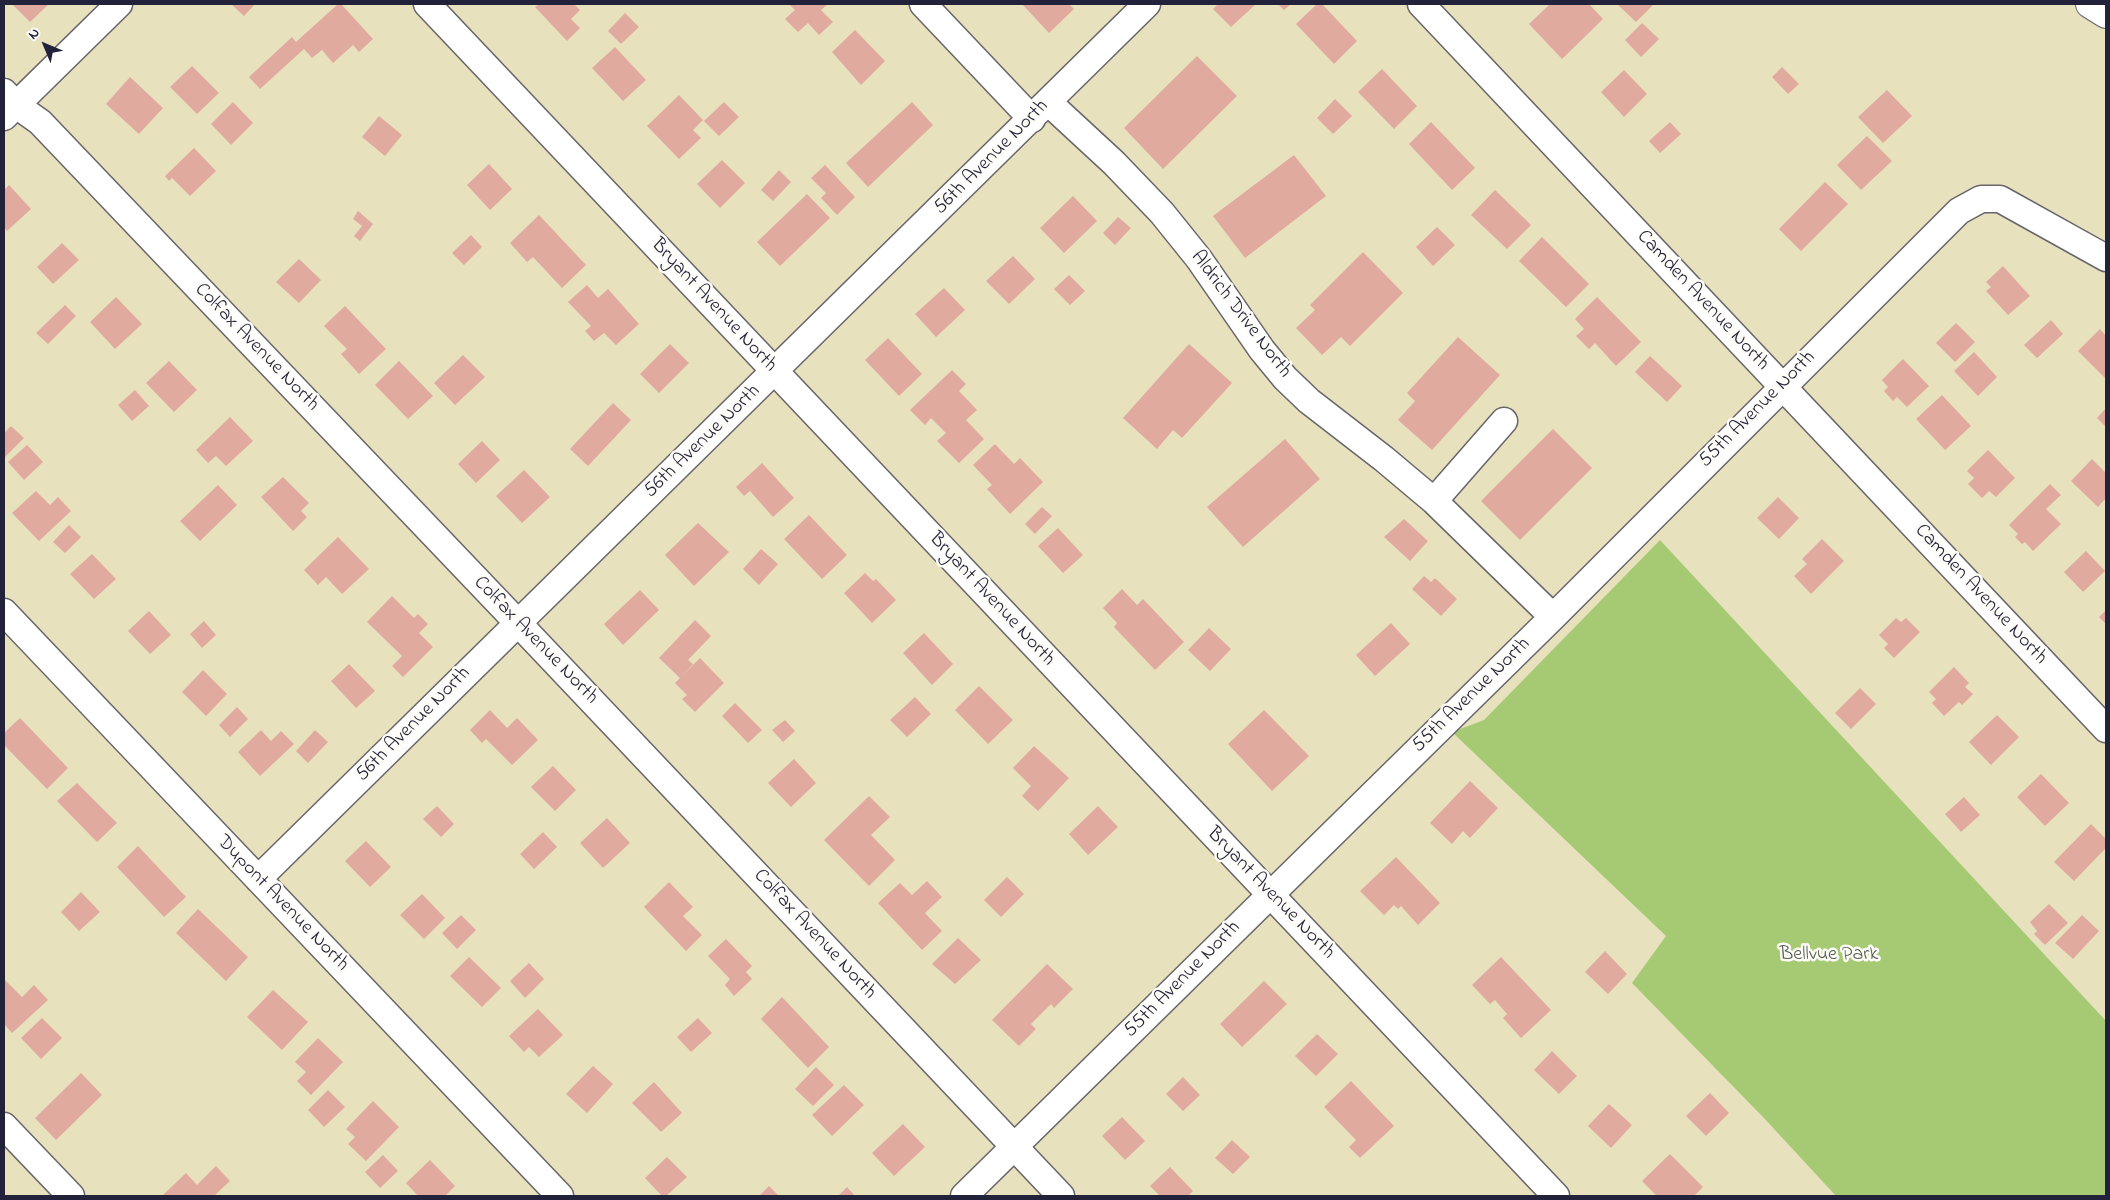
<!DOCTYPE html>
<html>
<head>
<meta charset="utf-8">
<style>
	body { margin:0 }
	#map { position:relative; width:2110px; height:1200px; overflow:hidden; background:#e8e1be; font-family:"Indie Flower",sans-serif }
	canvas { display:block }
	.frame { position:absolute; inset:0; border:5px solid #22223b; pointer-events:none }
	.north { position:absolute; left:20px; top:20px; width:50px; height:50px; -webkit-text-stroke:4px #fdfcf7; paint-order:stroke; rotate:315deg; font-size:14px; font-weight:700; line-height:20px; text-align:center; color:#22223b }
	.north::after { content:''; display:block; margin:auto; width:18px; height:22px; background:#22223b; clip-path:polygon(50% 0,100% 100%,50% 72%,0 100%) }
</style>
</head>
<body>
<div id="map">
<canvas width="2110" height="1200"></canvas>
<div class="frame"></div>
<div class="north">N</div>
</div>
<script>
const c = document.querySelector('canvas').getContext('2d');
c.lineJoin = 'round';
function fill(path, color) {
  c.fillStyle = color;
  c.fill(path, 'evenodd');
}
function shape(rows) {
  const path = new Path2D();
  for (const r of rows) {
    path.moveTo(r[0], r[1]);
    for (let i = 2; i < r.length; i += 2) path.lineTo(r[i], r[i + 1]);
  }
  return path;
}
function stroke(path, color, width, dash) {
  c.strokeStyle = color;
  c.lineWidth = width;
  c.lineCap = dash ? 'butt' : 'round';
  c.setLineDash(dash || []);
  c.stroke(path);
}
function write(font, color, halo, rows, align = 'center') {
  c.font = font + ' "Indie Flower",sans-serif';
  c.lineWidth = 5;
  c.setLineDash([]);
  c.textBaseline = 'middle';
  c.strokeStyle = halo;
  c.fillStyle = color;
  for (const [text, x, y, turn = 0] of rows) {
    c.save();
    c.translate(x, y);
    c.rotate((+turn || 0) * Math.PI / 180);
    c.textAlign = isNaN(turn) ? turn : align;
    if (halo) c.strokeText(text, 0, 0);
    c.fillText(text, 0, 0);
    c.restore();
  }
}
fill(shape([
	[1660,540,2106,1021,2106,1196,1836,1196,1763,1117,1632,983,1666,936,1452,732,1484,720]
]), '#a6ca74');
fill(shape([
	[12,4,49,4,30,22],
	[231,4,255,4,244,16],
	[338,4,341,4,373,39,359,52,353,45,333,63,322,50,312,58,304,49,260,89,249,77,292,37,296,42],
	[539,4,574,4,580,10,571,19,580,28,567,41,535,7],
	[789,4,828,4,821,10,833,22,819,35,808,23,798,32,785,19,795,10],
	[1022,4,1069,4,1074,9,1049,33],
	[1218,4,1256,4,1231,27,1213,9],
	[1278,4,1291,4,1284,10],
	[1317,4,1322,4,1357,41,1334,64,1296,24],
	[1550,4,1589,4,1603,19,1562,59,1529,24],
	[1617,4,1654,4,1636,22],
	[625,13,639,27,621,44,608,31],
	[1642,23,1659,39,1641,57,1625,40],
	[855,30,885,61,861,85,832,52],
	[615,47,646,80,623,101,592,68],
	[1197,56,1237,96,1163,169,1124,128],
	[192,66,219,93,197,114,170,87],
	[1782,67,1799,84,1788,94,1772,77],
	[1382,69,1417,106,1394,129,1358,92],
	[1624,70,1647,94,1624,117,1601,92],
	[130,77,163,108,139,134,106,104],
	[1887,90,1912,116,1883,143,1858,117],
	[679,95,703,120,693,130,701,138,679,159,647,126],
	[1335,99,1352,116,1333,134,1317,118],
	[233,102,253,123,231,145,211,124],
	[724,102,739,117,719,136,704,121],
	[912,102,933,125,868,187,846,163],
	[379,116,402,135,385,156,362,137],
	[1431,122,1475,168,1452,190,1409,144],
	[1670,122,1681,134,1660,153,1649,141],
	[1867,136,1892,161,1861,190,1837,165],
	[194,148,216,171,190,196,172,178,169,181,165,176],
	[1294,155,1326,196,1245,258,1213,216],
	[722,160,745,183,720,208,697,184],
	[489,164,512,189,490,210,467,185],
	[825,165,855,197,837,215,821,198,826,193,811,178],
	[779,170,791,182,773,201,761,190],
	[1825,182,1848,204,1801,251,1779,229],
	[9,185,31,209,7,231,4,227,4,190],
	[1495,190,1531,225,1507,249,1471,215],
	[807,194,830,218,780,266,757,242],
	[1073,196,1097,221,1064,253,1040,228],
	[358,211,373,224,360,241,354,236,362,226,353,219],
	[539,215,586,265,562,288,533,257,527,262,510,243],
	[1118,217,1131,228,1115,245,1103,233],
	[1437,227,1455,245,1433,266,1416,247],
	[471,235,482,247,464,265,452,253],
	[1542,237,1589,284,1566,307,1519,261],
	[62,243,79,260,53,284,37,267],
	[1363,252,1403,293,1350,346,1341,337,1322,355,1296,328,1315,310,1310,305],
	[1013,256,1035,279,1009,304,986,281],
	[299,259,321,280,299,303,276,282],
	[2003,266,2030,296,2008,315,1986,291,1991,287,1986,282],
	[1069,275,1085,291,1070,305,1054,289],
	[587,285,598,298,608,289,639,324,616,345,604,333,594,341,585,331,591,326,568,302],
	[944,288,965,310,936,337,915,314],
	[116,297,142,324,115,349,90,322],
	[1597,297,1641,342,1616,366,1595,343,1589,349,1576,336,1584,329,1575,319],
	[65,305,76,316,48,344,36,333],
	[345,306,386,349,359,374,341,354,347,349,324,326],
	[2051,320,2063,334,2037,358,2024,345],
	[1956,323,1975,342,1955,362,1936,343],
	[2100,329,2106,336,2106,379,2078,351],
	[1458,337,1500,375,1432,450,1398,420,1415,401,1407,393],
	[888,338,922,374,899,396,865,360],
	[670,344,689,363,659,393,640,374],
	[1189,344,1232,383,1182,438,1173,430,1157,449,1123,418],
	[1974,352,1997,377,1978,396,1954,371],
	[463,355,485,377,455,405,434,383],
	[1650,356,1682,386,1667,402,1635,372],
	[1903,359,1929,386,1907,407,1897,397,1893,401,1884,391,1888,387,1882,380],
	[169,361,197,390,174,412,146,383],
	[399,361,433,396,408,419,375,385],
	[952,370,966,384,959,391,977,410,966,420,984,439,959,463,937,441,946,433,931,418,925,425,910,410],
	[135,390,149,406,132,421,118,405],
	[1942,395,1971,426,1945,450,1916,419],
	[613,403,631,420,588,466,570,449],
	[2106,408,2106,427,2097,418],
	[230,417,253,441,226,466,216,456,208,463,196,450],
	[11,426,24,438,4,458,4,433],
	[1553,429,1592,468,1520,540,1481,501],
	[1285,439,1320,479,1243,547,1207,507],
	[482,441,500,460,476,483,458,464],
	[995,444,1014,464,1020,458,1043,482,1010,514,987,489,992,485,973,465],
	[27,445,43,462,24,480,8,462],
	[1988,450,2015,478,1996,497,1989,491,1982,498,1968,484,1974,478,1967,471],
	[2092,459,2106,473,2106,498,2098,507,2071,481],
	[762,463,794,498,773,517,750,491,744,496,736,487],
	[524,470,550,497,522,523,496,496],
	[283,477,309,503,301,511,307,517,293,531,261,497],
	[2050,484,2061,495,2046,509,2061,524,2033,551,2025,542,2022,544,2015,537,2018,534,2009,525],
	[218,485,237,505,200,541,180,521],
	[36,491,50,505,58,497,71,511,39,541,12,513],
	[1778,497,1799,518,1779,539,1757,518],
	[1042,507,1052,516,1035,534,1025,524],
	[809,515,847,555,822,579,784,539],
	[1404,519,1428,541,1410,561,1384,537],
	[698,523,729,552,694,586,665,555],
	[69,525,81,537,65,553,53,542],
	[1058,528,1083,555,1063,573,1038,546],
	[338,537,369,569,342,594,326,577,318,585,304,570],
	[1822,539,1844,561,1811,594,1794,576,1807,564,1802,559],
	[761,549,778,564,759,585,743,569],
	[2086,551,2105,571,2083,592,2064,572],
	[92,554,116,579,94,599,70,574],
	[865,573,873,581,876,579,896,600,872,623,844,593],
	[1424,576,1431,582,1435,578,1457,599,1441,616,1412,589],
	[1122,589,1137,605,1143,599,1184,642,1155,670,1114,627,1117,623,1103,608],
	[640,590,659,610,623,645,604,624],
	[392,596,414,618,418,614,428,624,419,633,433,647,403,677,392,666,402,656,367,622],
	[2106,610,2106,624,2099,617],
	[149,611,171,635,150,654,128,631],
	[1896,618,1901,622,1906,618,1920,632,1894,658,1884,648,1888,644,1879,635],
	[695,620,711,636,688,660,693,664,682,676,700,658,724,683,695,712,682,699,687,695,675,683,680,678,659,658],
	[204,621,216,635,202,648,190,634],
	[1391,623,1410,644,1375,676,1356,655],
	[1209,628,1231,649,1210,671,1188,650],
	[924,633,953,664,932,685,903,653],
	[349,664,375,691,356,708,331,681],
	[1954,667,1969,683,1965,687,1973,694,1962,705,1959,702,1944,716,1932,703,1936,699,1929,692],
	[203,670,227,694,206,716,182,692],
	[979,686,1013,720,988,744,955,710],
	[1860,688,1876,704,1851,729,1835,713],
	[915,697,931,714,907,737,890,720],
	[735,703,762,730,748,743,722,716],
	[237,707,248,719,230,737,219,725],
	[490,710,507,728,517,718,538,740,512,765,486,739,482,743,470,730],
	[1264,710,1309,756,1272,791,1228,744],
	[1997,715,2019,737,1991,765,1969,742],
	[20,718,68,768,47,789,4,745,4,733],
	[785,720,795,731,783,742,772,730],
	[261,730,271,741,281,731,294,744,260,776,238,752],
	[315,730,328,742,308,763,296,751],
	[1034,746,1069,778,1038,811,1022,796,1031,786,1013,768],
	[794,759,816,783,791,807,768,783],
	[553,766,576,790,555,811,531,787],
	[2041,774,2069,803,2045,826,2017,797],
	[1470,781,1498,808,1470,838,1463,831,1452,844,1430,823],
	[77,783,117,823,97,842,57,801],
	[869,796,890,817,871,835,895,860,869,886,824,840],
	[1964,797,1980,815,1961,832,1945,814],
	[437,806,454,824,441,837,423,819],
	[1098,806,1118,827,1088,855,1069,834],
	[607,818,630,843,603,868,580,843],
	[2091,824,2106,839,2106,848,2074,881,2054,862],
	[543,832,557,847,534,869,520,854],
	[366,841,391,867,370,887,345,861],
	[138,846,186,897,164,917,117,867],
	[1396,857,1440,903,1418,925,1401,906,1398,909,1394,905,1384,915,1360,891],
	[1007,877,1024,894,1001,917,984,900],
	[927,881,942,897,925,913,942,931,922,950,878,903,900,883,912,895],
	[669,882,693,907,683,916,702,935,686,951,644,907],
	[81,892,100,912,79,931,61,912],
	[422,894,445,918,424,939,400,915],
	[2049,904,2068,923,2045,945,2034,934,2037,931,2030,922],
	[198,909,248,957,226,981,176,933],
	[461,915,476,930,457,949,442,933],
	[2082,915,2099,931,2073,959,2055,943],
	[958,938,981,960,955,984,932,964],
	[726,939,752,966,746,972,752,979,734,996,725,985,730,979,708,956],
	[1605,951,1627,974,1608,994,1585,972],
	[469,957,501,988,482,1007,450,976],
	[1501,957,1551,1010,1521,1038,1503,1018,1507,1014,1495,1000,1490,1004,1472,985],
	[529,963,544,979,525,998,510,981],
	[1047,964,1073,989,1054,1008,1051,1004,1031,1024,1036,1029,1019,1046,992,1020],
	[4,979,22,997,34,985,48,1000,12,1033,4,1024],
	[1264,981,1287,1004,1242,1047,1220,1024],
	[273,990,308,1022,282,1050,247,1017],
	[782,997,829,1047,808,1068,761,1019],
	[538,1009,563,1035,539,1057,529,1047,524,1052,509,1036],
	[42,1018,62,1038,41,1059,21,1038],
	[698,1018,712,1033,691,1052,677,1037],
	[1317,1034,1338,1054,1316,1076,1295,1056],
	[318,1038,343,1062,311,1095,297,1081,306,1072,295,1062],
	[1552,1051,1577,1076,1559,1094,1534,1070],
	[593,1066,613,1084,587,1113,566,1094],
	[816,1067,834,1085,813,1106,795,1089],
	[81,1073,102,1095,56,1140,35,1118],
	[1183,1077,1200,1095,1183,1111,1166,1094],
	[1351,1081,1394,1126,1360,1158,1349,1147,1356,1140,1324,1107],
	[654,1082,682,1113,661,1132,632,1103],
	[844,1085,864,1105,832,1136,812,1115],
	[328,1090,345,1107,324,1127,308,1110],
	[1710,1093,1729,1113,1706,1136,1686,1116],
	[373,1101,399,1127,366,1161,348,1144,355,1137,346,1129],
	[1609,1104,1632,1125,1611,1148,1588,1126],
	[1122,1117,1145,1141,1125,1160,1102,1136],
	[903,1124,925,1147,894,1176,872,1153],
	[1232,1140,1250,1157,1233,1174,1215,1158],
	[1670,1154,1703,1187,1694,1196,1657,1196,1642,1181],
	[383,1155,398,1171,380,1188,365,1172],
	[667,1157,687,1177,666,1196,662,1196,645,1178],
	[430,1160,455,1186,445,1196,418,1196,406,1183],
	[216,1166,230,1181,214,1196,163,1195,186,1173,197,1185],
	[1170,1167,1193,1191,1188,1196,1160,1196,1150,1186],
	[769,1186,779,1196,759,1196],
	[847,1187,855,1196,838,1196]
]), '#e0aa9e');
const minor = shape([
	[427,4,1556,1196],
	[923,4,1032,119],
	[1421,4,2106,729],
	[4,92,16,105,40,122,518,623,1061,1196],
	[1048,102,1114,163,1162,213,1199,259,1262,350,1285,378,1309,401,1384,459,1434,501,1553,617],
	[4,117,119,4],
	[1434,501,1504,421],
	[4,612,560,1196],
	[258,879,1147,4],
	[4,1126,71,1196],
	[964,1196,1553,617,1959,211,1981,199,2000,199,2106,258]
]);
const highway = shape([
	[2090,4,2106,14]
]);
stroke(minor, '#676569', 29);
stroke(highway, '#676569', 30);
stroke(minor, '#fff', 26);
stroke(highway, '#fff', 28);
write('20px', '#22223b', '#fdfcf7', [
	["56th Avenue North",992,158,-45],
	["Camden Avenue North",1702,301,47],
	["Bryant Avenue North",713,306,47],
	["Aldrich Drive North",1240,315,53],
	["Colfax Avenue North",256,348,46],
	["55th Avenue North",1758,410,-45],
	["56th Avenue North",703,442,-44],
	["Camden Avenue North",1980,595,47],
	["Bryant Avenue North",991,600,47],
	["Colfax Avenue North",535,641,46],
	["55th Avenue North",1472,696,-44],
	["56th Avenue North",414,725,-45],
	["Bryant Avenue North",1270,894,46],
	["Dupont Avenue North",282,904,46],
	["Colfax Avenue North",814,935,47],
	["55th Avenue North",1183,980,-45]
]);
write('20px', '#505d4f', '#fdfcf7', [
	["Bellvue Park",1829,956]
]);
</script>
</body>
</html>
